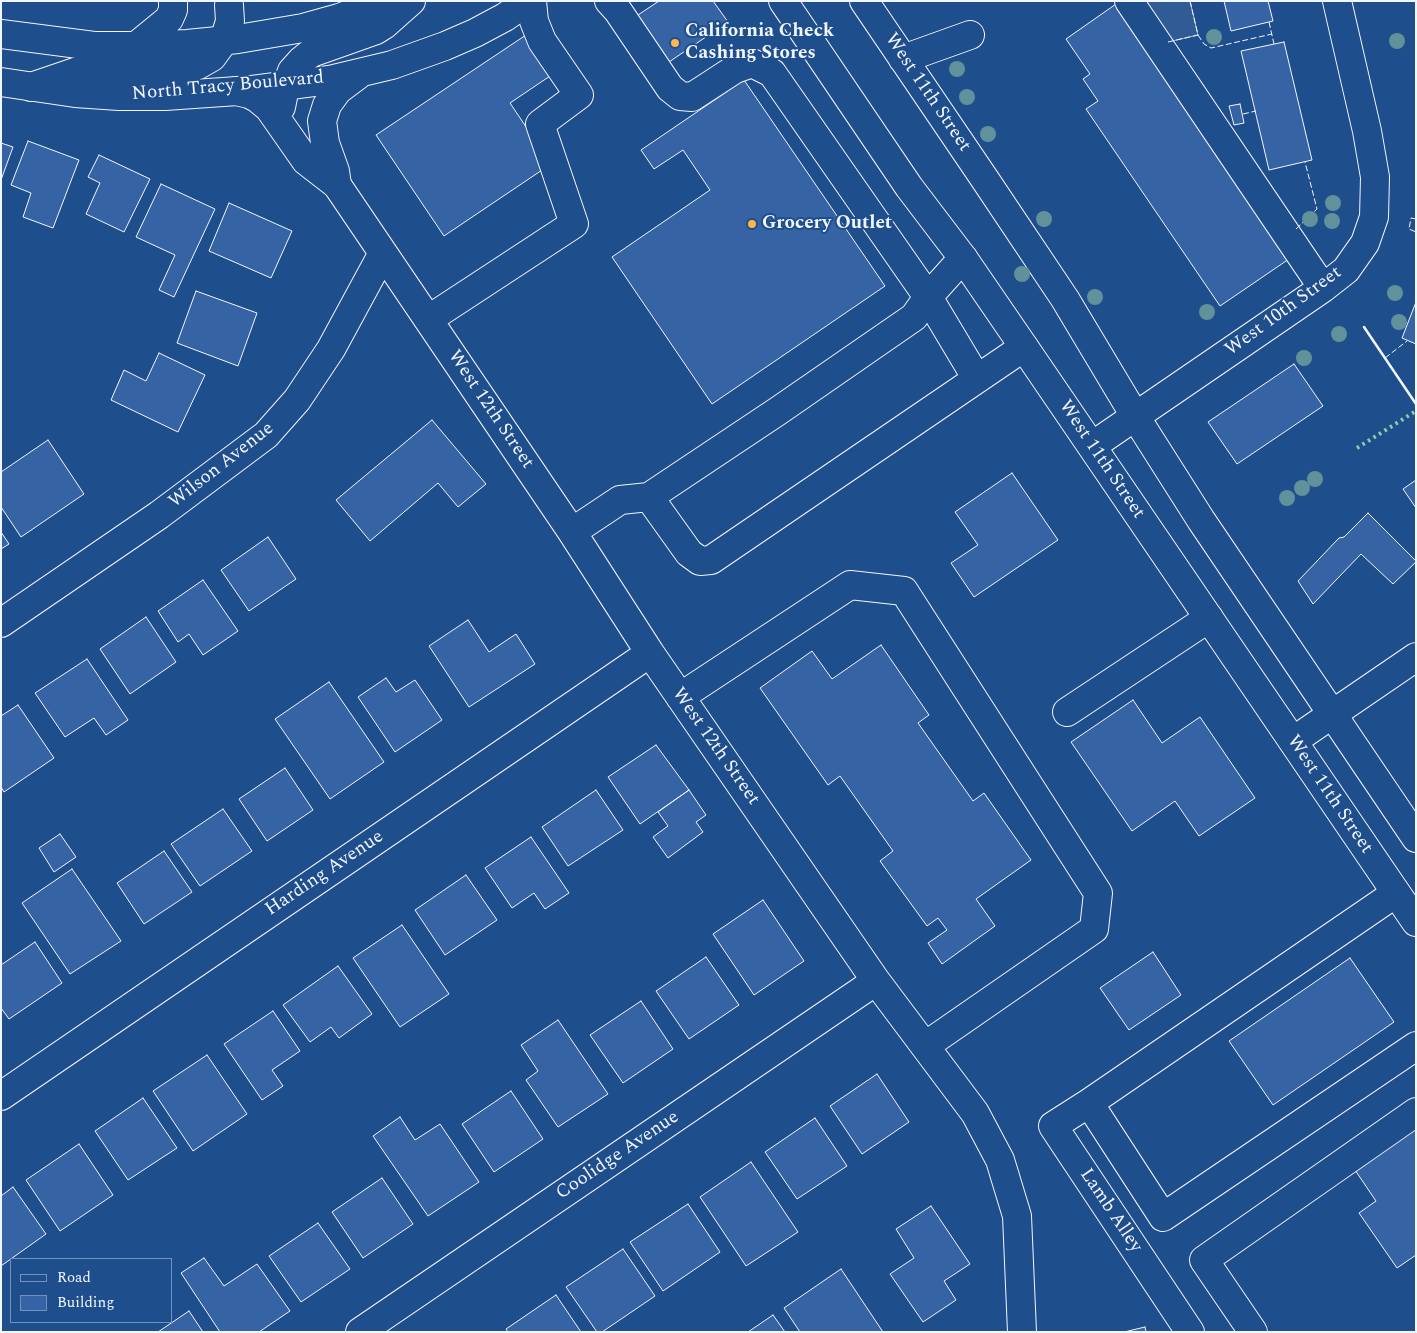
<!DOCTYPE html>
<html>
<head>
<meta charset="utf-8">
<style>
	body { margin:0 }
	#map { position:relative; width:1417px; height:1333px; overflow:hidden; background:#1f4e8c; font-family:Spectral,serif }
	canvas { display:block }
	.frame { position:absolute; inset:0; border:2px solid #f2f6ff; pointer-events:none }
	.legend { position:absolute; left:10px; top:1258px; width:162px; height:65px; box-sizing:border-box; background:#1f4e8c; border:1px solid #7391ba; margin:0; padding:6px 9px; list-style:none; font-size:15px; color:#f2f6ff }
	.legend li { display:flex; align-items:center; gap:10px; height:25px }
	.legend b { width:25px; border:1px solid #7391ba }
</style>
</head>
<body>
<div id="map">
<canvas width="1417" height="1333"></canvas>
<div class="frame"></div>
<ul class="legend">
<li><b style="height:6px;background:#1f4e8c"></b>Road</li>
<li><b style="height:14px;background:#3563a3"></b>Building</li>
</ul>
</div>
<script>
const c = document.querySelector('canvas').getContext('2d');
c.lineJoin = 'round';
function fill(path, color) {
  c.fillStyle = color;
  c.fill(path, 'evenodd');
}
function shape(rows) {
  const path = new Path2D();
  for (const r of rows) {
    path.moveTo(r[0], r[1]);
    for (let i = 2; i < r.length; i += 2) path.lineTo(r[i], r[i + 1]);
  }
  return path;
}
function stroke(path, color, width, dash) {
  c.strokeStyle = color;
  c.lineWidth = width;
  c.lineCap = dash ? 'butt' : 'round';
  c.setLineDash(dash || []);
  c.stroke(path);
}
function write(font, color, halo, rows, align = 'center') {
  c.font = font + ' Spectral,serif';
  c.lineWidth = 4;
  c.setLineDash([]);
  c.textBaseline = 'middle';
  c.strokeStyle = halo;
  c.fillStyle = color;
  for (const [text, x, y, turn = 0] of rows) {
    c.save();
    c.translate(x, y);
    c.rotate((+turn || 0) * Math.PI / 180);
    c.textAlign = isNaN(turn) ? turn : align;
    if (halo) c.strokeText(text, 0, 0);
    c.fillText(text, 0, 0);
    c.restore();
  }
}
const green = shape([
	[1141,1,1190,1,1198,35,1168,42,1141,1]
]);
fill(green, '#305b95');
stroke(green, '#a8bbd7', 1);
const building = shape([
	[659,1,713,1,728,22,666,64,635,17,659,1],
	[1224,1,1268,1,1273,21,1231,31,1224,1],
	[1116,4,1289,259,1220,306,1086,109,1098,101,1083,79,1090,74,1066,39,1116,4],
	[526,35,553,74,510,103,551,164,444,236,376,135,526,35],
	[1284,42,1312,160,1269,170,1241,51,1284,42],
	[744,80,885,286,712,404,612,257,710,190,683,150,654,169,641,150,744,80],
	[1240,104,1244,123,1234,125,1229,106,1240,104],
	[28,141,79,160,53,228,23,217,31,193,11,185,28,141],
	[1,143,13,147,1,180,1,143],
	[99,155,150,179,124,232,86,214,100,183,88,177,99,155],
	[161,184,215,209,174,297,159,290,175,255,136,237,161,184],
	[229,203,292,231,271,278,209,251,229,203],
	[196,291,257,313,238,366,177,343,196,291],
	[1416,302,1416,344,1402,338,1416,302],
	[159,353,205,375,178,432,111,400,124,370,146,381,159,353],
	[1294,364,1323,406,1237,464,1208,422,1294,364],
	[432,420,486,484,458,507,438,483,370,541,336,500,432,420],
	[48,440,84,494,21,537,1,507,1,472,48,440],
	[1012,473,1058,540,974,597,951,563,978,545,955,512,1012,473],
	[1416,480,1416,508,1403,489,1416,480],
	[1368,513,1416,561,1416,562,1393,584,1361,554,1313,604,1298,581,1339,538,1344,537,1368,513],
	[1,532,9,544,1,549,1,532],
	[268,537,296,579,249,611,221,570,268,537],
	[203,580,238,631,203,655,189,634,178,642,158,611,203,580],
	[146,617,176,662,130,694,100,649,146,617],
	[468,620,489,652,516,634,535,664,469,707,429,646,468,620],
	[881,645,929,715,918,723,973,801,984,793,1031,860,976,899,995,926,942,964,928,943,947,930,938,918,927,926,880,861,893,851,840,776,828,785,760,688,812,651,832,679,881,645],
	[87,659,128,720,106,735,94,718,65,737,35,693,87,659],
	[386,678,396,692,415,680,442,720,395,752,358,697,386,678],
	[329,682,384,762,330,799,275,719,329,682],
	[1133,700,1162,743,1200,717,1255,798,1199,836,1175,801,1132,831,1071,742,1133,700],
	[18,705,54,758,4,792,1,787,1,716,18,705],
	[656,745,689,790,640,824,608,777,656,745],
	[285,768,313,810,267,841,239,799,285,768],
	[596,790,623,830,568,866,542,827,596,790],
	[689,790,706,815,696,822,703,832,668,858,653,837,668,826,658,812,689,790],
	[223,809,252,851,200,886,171,844,223,809],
	[60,834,76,857,54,872,39,848,60,834],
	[531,837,569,893,545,909,534,893,512,908,485,868,531,837],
	[164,851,192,892,144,924,117,883,164,851],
	[72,869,121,941,70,974,22,903,72,869],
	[466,875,497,920,445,955,415,910,466,875],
	[763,900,804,961,754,995,713,934,763,900],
	[402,925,449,994,400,1027,353,958,402,925],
	[35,942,62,983,9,1019,1,1008,1,965,35,942],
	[1153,952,1181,995,1129,1030,1100,988,1153,952],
	[706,957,739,1005,689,1039,656,991,706,957],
	[1350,958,1394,1022,1273,1105,1229,1041,1350,958],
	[338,966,372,1014,339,1038,331,1027,310,1042,283,1005,338,966],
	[641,1001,673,1049,623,1083,590,1035,641,1001],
	[273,1011,300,1051,272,1070,283,1086,262,1100,224,1044,273,1011],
	[558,1020,608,1094,558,1127,526,1080,538,1071,521,1045,558,1020],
	[207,1055,247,1114,193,1151,153,1091,207,1055],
	[877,1074,909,1122,862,1154,830,1106,877,1074],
	[511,1091,543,1139,494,1172,462,1124,511,1091],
	[143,1098,177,1148,128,1180,95,1131,143,1098],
	[400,1117,415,1140,440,1124,479,1182,428,1216,373,1136,400,1117],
	[815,1118,847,1166,797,1199,765,1152,815,1118],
	[1416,1128,1416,1255,1397,1268,1359,1213,1376,1201,1355,1170,1416,1128],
	[79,1144,113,1195,60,1231,26,1180,79,1144],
	[751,1162,798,1232,746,1266,700,1197,751,1162],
	[382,1178,413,1224,363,1258,332,1212,382,1178],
	[13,1187,46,1234,1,1266,1,1196,13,1187],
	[688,1204,720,1252,663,1291,630,1242,688,1204],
	[931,1206,970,1264,944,1281,956,1300,923,1322,890,1274,914,1258,896,1229,931,1206],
	[318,1223,350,1269,301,1302,269,1256,318,1223],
	[623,1249,655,1296,602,1332,597,1332,566,1287,623,1249],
	[204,1258,224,1286,257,1264,290,1311,259,1332,220,1332,181,1273,204,1258],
	[841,1269,883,1332,800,1332,784,1308,841,1269],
	[556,1295,581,1332,508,1332,506,1329,556,1295],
	[189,1311,203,1332,158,1332,189,1311],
	[773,1315,785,1332,748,1332,773,1315],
	[1145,1327,1146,1332,1124,1332,1145,1327]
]);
fill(building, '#3563a3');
stroke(building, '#f2f6ff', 1);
const minor = shape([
	[609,1,618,11,670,88,680,96,692,97,735,69,752,63,772,73,928,297,977,379],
	[1129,1,1323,288],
	[903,59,970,35],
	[31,87,78,71,88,69,149,70,185,68,198,65,212,57,220,46,226,34,230,21,229,5],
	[236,91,249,94,257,98,269,108,306,161,337,185,572,532,650,653,876,981,975,1113,1000,1160,1017,1216,1022,1332],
	[281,107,284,92,292,71,301,61,311,53,376,30,384,25,411,1],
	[429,319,574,224,540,124,579,95,542,41,534,21,532,1],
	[1092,446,1323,288,1346,270,1365,243,1374,217,1375,177,1367,131,1337,1],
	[649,497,689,553,700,561,711,560,1024,347],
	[572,532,620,500,649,497,778,411,914,317,928,297,963,258],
	[1,623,159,515,266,435,297,400,331,349,383,253],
	[680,697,850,585,904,591,1098,893,1094,929,925,1046],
	[1067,712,1209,618],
	[1293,741,1416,657],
	[1396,893,1089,1103,1163,1217,1416,1046],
	[1,1096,650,653],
	[1089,1103,1053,1126,1190,1332],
	[360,1332,876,981],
	[1253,1332,1204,1260,1416,1112]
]);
const major = shape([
	[783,1,909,187,963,258,1024,347,1416,922],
	[864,1,984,178,1065,299,1135,416,1201,520,1416,838],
	[1,34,94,46,136,46,187,44,238,39,303,28,339,18,385,1],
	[136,46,169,19,173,10,173,1],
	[1,82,75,93,119,96,165,96,252,90,329,80,392,65,445,46,475,33,505,17,528,1],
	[337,185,335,171,325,143,322,121,327,105,338,90,358,75]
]);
stroke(minor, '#f2f6ff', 30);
stroke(major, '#f2f6ff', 30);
stroke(minor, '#1f4e8c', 28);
stroke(major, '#1f4e8c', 28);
stroke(shape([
	[1357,448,1416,411]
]), '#97c8a6', 4, [2.5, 4]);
stroke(shape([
	[1269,22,1274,44],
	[1198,35,1204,44,1211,48,1272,34],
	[1168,42,1198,35,1190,1],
	[1243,114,1256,111],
	[1416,219,1411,218,1409,229,1416,232],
	[1296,229,1317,209,1305,162],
	[1385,358,1407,341]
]), '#f2f6ff', 1, [6, 2.5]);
stroke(shape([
	[1364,327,1416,404]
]), '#f2f6ff', 2.5);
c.fillStyle = '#61919a';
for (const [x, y] of [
	[1214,37],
	[1397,41],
	[957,69],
	[967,97],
	[988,134],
	[1333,203],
	[1044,219],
	[1310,219],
	[1332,221],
	[1022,274],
	[1395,293],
	[1095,297],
	[1207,312],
	[1399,322],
	[1339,334],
	[1304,358],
	[1315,479],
	[1302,488],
	[1287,498]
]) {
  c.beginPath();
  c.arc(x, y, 8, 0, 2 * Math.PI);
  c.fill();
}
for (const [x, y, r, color] of [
	[675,43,5,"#ffb74d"],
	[752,224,5,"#ffb74d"]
]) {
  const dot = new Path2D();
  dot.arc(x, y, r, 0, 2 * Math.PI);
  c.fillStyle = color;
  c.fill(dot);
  stroke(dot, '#1f4e8c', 2);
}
write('bold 19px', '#f2f6ff', '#1f4e8c', [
	["California Check",685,32],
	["Cashing Stores",685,54],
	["Grocery Outlet",762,224]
], 'left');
write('19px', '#f2f6ff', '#1f4e8c', [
	["North Tracy Boulevard",228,87,-5],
	["West 11th Street",927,93,56],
	["West 10th Street",1284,312,-36],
	["West 12th Street",490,410,56],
	["West 11th Street",1101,460,56],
	["Wilson Avenue",222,466,-38],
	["West 12th Street",715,747,55],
	["West 11th Street",1329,795,56],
	["Harding Avenue",325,874,-34],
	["Coolidge Avenue",618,1156,-34],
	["Lamb Alley",1110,1211,56]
]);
</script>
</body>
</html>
